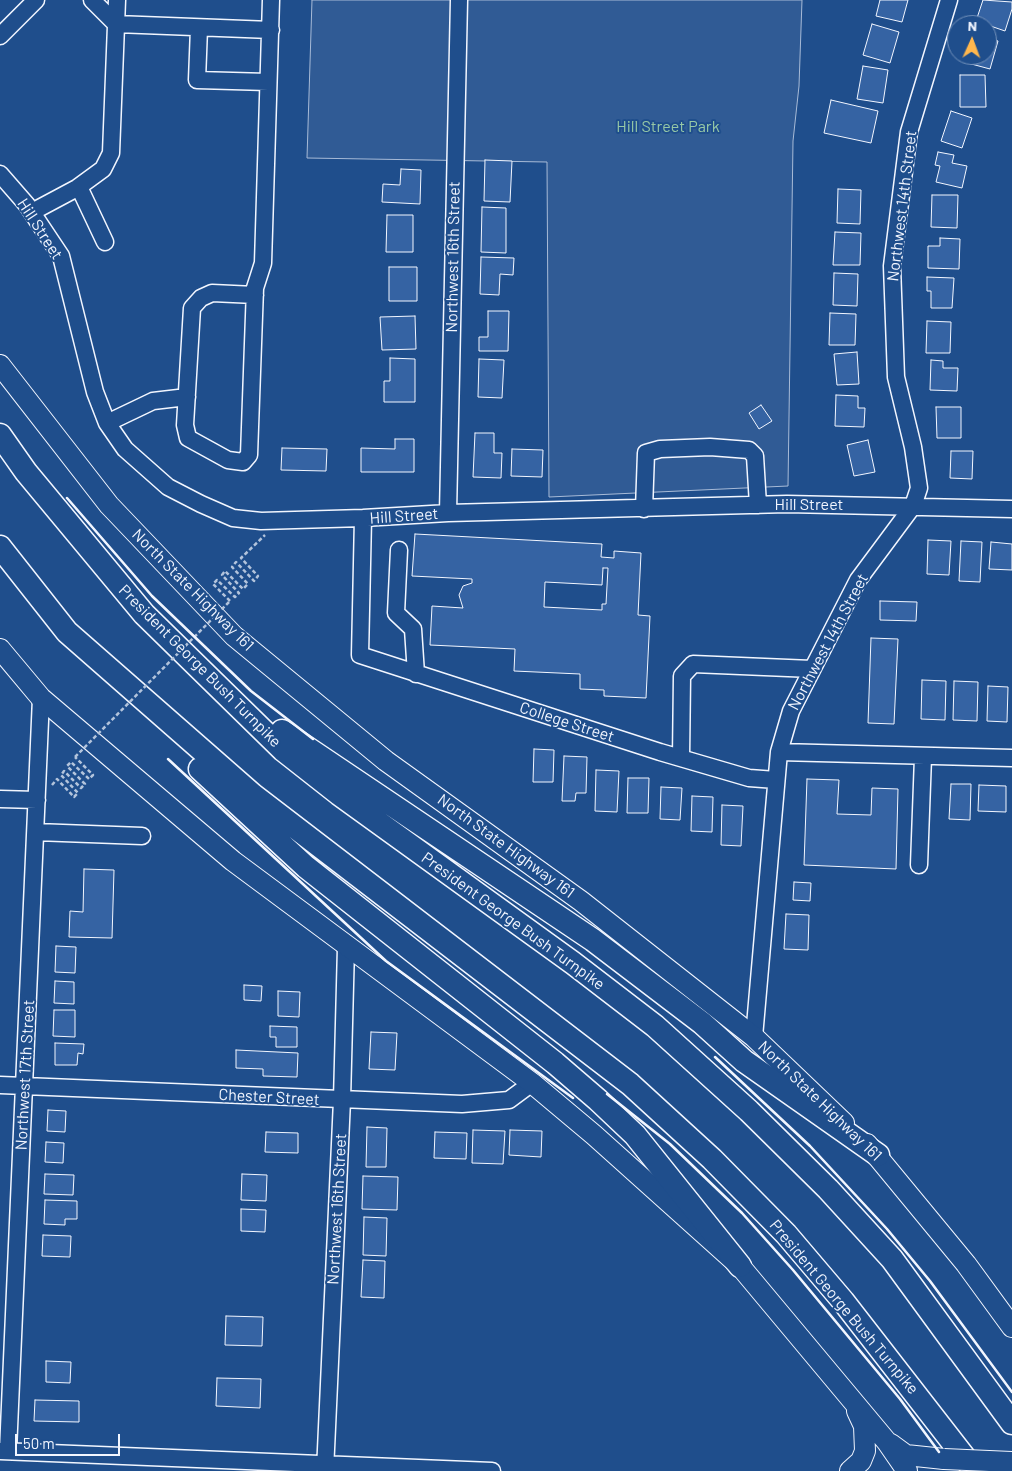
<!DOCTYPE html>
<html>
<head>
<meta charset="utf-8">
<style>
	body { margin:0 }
	#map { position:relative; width:1012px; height:1471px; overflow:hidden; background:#1f4e8c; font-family:Barlow,sans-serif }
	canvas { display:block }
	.north { position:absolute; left:947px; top:15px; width:50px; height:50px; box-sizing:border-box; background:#1f4e8c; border:1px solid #7391ba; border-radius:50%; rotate:2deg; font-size:14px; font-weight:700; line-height:20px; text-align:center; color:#f2f6ff }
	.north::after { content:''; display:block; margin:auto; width:18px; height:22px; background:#ffb74d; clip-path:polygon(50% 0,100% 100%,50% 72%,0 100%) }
	.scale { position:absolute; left:15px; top:1434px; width:105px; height:22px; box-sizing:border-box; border:2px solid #f2f6ff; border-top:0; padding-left:6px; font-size:15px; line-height:18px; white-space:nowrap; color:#f2f6ff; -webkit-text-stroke:4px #1f4e8c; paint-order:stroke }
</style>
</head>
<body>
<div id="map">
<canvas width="1012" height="1471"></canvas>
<div class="north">N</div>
<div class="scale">50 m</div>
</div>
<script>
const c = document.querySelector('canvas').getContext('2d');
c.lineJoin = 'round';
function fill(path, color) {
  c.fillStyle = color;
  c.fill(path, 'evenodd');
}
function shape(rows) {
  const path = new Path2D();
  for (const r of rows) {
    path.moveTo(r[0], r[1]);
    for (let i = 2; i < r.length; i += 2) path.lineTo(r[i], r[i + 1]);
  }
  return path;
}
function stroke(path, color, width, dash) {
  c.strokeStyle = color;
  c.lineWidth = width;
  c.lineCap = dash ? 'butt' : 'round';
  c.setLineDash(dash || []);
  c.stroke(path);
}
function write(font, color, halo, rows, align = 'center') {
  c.font = font + ' Barlow,sans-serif';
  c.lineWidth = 4;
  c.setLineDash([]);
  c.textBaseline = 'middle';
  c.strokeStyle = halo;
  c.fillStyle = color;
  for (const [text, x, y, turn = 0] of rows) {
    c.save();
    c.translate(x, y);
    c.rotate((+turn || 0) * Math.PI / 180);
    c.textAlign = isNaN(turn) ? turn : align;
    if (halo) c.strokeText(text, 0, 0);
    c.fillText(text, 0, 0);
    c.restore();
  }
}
const built = shape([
	[312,0,802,0,799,86,793,141,788,486,549,497,547,162,307,158,312,0]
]);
fill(built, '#305b95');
stroke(built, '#a8bbd7', 1);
const building = shape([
	[880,0,908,0,902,22,876,16,880,0],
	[983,0,1012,2,1012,9,1005,31,976,21,983,0],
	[872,24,899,32,890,63,863,55,872,24],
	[987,38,998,41,990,69,964,62,966,55,987,55,987,38],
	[863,66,888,70,883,103,857,99,863,66],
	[960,75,985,75,986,107,960,107,960,75],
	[831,100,878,111,871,143,824,133,831,100],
	[951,111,972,118,962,148,941,141,951,111],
	[938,152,954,155,952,163,967,166,962,188,936,182,940,166,935,165,938,152],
	[485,160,512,161,510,202,484,201,485,160],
	[401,169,421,170,420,204,382,202,383,184,400,185,401,169],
	[838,189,861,190,860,224,837,223,838,189],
	[932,195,958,195,957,228,931,227,932,195],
	[482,207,506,208,506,253,481,252,482,207],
	[387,215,413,215,413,252,386,252,387,215],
	[835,232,861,233,860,265,833,265,835,232],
	[940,238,960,239,959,269,928,268,928,246,940,246,940,238],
	[481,257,514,258,513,275,500,274,499,295,480,294,481,257],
	[389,267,417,267,417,301,389,301,389,267],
	[834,273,858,274,857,306,833,305,834,273],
	[927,277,954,278,952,308,931,308,931,291,927,291,927,277],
	[488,311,509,311,508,351,479,351,479,337,488,337,488,311],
	[830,313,856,314,855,345,829,345,830,313],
	[415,316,416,349,382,350,380,317,415,316],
	[927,321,951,322,950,353,926,353,927,321],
	[857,352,859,384,837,385,834,354,857,352],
	[390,358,415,359,415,402,384,402,384,381,390,381,390,358],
	[479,359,504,360,502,398,478,397,479,359],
	[931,360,943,361,943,368,958,368,957,391,930,390,931,360],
	[836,395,858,396,858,408,865,408,864,427,835,426,836,395],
	[761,405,772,421,759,429,749,413,761,405],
	[936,407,961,407,961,438,937,438,936,407],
	[475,433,494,433,494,453,502,453,501,478,473,477,475,433],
	[395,439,414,439,414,472,361,472,361,448,395,449,395,439],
	[868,440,875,472,854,476,847,445,868,440],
	[282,448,327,449,326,471,281,470,282,448],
	[512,449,543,450,542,477,511,476,512,449],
	[951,451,973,451,972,479,950,478,951,451],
	[415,534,602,544,601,557,614,558,614,551,641,553,638,615,650,616,646,698,604,696,604,690,580,689,580,674,514,671,515,649,430,645,432,606,463,608,459,595,463,586,472,583,472,579,412,576,415,534],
	[603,568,608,568,606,604,602,604,602,610,544,607,545,582,602,585,603,568],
	[928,540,951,541,949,575,927,574,928,540],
	[961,541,982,542,980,582,959,581,961,541],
	[991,542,1012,544,1012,570,989,569,991,542],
	[880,601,917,602,916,621,880,620,880,601],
	[871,638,898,639,894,724,868,723,871,638],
	[922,680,946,681,945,720,921,719,922,680],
	[954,681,978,682,977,721,953,720,954,681],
	[988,686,1008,687,1007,722,987,721,988,686],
	[534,749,554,750,553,782,533,782,534,749],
	[564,756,587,757,586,793,576,793,575,801,562,801,564,756],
	[596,770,619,771,617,812,595,811,596,770],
	[628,778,649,778,648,813,627,813,628,778],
	[807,779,839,780,837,814,871,815,872,788,898,789,896,869,804,865,807,779],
	[951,784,971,784,970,820,949,819,951,784],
	[979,785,1006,786,1006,812,978,811,979,785],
	[661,787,682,788,680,820,660,819,661,787],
	[692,796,713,797,712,832,691,831,692,796],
	[722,805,743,806,741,846,721,845,722,805],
	[84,869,114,870,112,938,69,937,70,911,83,912,84,869],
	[794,882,811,883,810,901,793,900,794,882],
	[786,914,809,915,808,950,784,949,786,914],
	[56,946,76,947,75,973,55,972,56,946],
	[55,981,74,982,74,1004,54,1003,55,981],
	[244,985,262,986,261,1001,244,1000,244,985],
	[278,991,300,992,299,1017,278,1016,278,991],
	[54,1010,75,1010,75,1037,53,1036,54,1010],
	[270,1026,297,1027,297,1047,276,1047,276,1037,270,1037,270,1026],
	[371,1032,397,1033,395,1070,369,1069,371,1032],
	[55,1043,84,1044,83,1054,78,1053,77,1065,55,1065,55,1043],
	[236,1050,298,1053,297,1077,263,1076,263,1069,236,1068,236,1050],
	[48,1110,66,1111,65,1132,47,1131,48,1110],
	[367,1127,387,1128,386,1167,366,1167,367,1127],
	[473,1130,505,1131,503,1164,472,1163,473,1130],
	[510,1130,542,1131,541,1157,509,1155,510,1130],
	[266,1132,298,1133,298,1153,265,1152,266,1132],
	[435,1132,467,1133,466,1159,434,1158,435,1132],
	[46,1142,64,1143,63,1163,45,1162,46,1142],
	[45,1174,74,1175,73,1195,44,1194,45,1174],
	[242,1174,267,1175,266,1201,241,1200,242,1174],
	[363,1176,398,1177,397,1210,362,1209,363,1176],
	[45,1200,77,1201,77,1219,65,1219,65,1225,44,1224,45,1200],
	[241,1209,266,1210,265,1232,241,1231,241,1209],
	[364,1217,387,1218,386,1256,363,1255,364,1217],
	[43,1235,71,1236,70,1257,42,1256,43,1235],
	[363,1260,385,1261,384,1298,361,1297,363,1260],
	[226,1316,263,1317,262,1346,225,1345,226,1316],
	[46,1361,71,1362,70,1383,46,1382,46,1361],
	[217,1378,261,1379,260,1408,216,1406,217,1378],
	[35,1400,79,1401,79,1422,34,1421,35,1400]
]);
fill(building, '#3563a3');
stroke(building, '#f2f6ff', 1);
const minor = shape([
	[92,0,116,24,271,30],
	[199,28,197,80,268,82],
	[0,36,36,0],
	[0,174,27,205,61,256,95,392,107,423,125,449,168,487,201,504,233,518,261,521,363,518,448,513,787,504,1012,509],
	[79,187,105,242],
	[32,212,77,188,103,169,111,153,117,0],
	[255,295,212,293,201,298,192,308,185,425,188,438,228,460,243,462,249,455,255,288,263,263,271,0],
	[107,423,153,401,187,397],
	[644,509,646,453,660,449,710,447,749,450,755,456,758,505],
	[448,513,459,0],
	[363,518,360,655,660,752,749,778,776,780],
	[399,550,396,613,413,629,416,674],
	[779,752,1012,758],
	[681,758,682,676,693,664,812,669],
	[0,799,37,800],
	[36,832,142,836],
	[919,865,923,757],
	[754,1037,779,752,791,711,858,580,913,506,919,488,913,447,896,377,892,266,909,132,949,0],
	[0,1085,462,1104,509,1100,532,1083],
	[0,1451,492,1471],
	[8,1451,41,698],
	[325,1471,342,1100,346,947]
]);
const major = shape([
	[0,365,109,505,234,636,386,761,581,901,754,1037,844,1123],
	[0,649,41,698,233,861,532,1083,594,1135,740,1266,887,1442,907,1471],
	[867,1144,966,1264,1012,1327],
	[891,1444,906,1455,944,1459],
	[850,1471,861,1461,865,1451,864,1426,857,1411]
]);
const highway = shape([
	[0,435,26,472,144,614,283,750,339,794,573,963,655,1026,749,1111,828,1189,892,1259,1012,1423],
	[0,547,67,632,253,795,630,1084,712,1159,786,1234,843,1301,975,1471],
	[282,731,593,940,702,1023,744,1061,878,1155],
	[200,769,306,867,555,1063,598,1100,635,1135,740,1266]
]);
stroke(minor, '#f2f6ff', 19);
stroke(major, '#f2f6ff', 22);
stroke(highway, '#f2f6ff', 25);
stroke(shape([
	[230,601,213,584,217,580,235,597,239,593,222,575,225,571,243,589,248,584,232,567,236,562,254,581,258,576,241,558,265,535],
	[52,785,57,779,74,797,78,793,61,775,64,771,81,788,85,784,67,766,71,762,89,779,93,775,75,757]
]), '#b3c4dc', 2.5, [4, 2.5]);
stroke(minor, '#1f4e8c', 16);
stroke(major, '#1f4e8c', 20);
stroke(highway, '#1f4e8c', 22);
const majorBridge = shape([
	[944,1459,1012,1462]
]);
stroke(majorBridge, '#f2f6ff', 22, []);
stroke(shape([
	[75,757,230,601]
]), '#b3c4dc', 2.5, [4, 2.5]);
stroke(majorBridge, '#1f4e8c', 20);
stroke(shape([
	[67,498,152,596,251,691,313,739],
	[168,759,386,961,573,1098],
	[715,1057,810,1146,887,1229,930,1281,1012,1392],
	[607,1094,670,1144,742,1213,793,1270,900,1399,939,1452]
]), '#f2f6ff', 2.5);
write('16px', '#97c8a6', '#1f4e8c', [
	["Hill Street Park",668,127]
]);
write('16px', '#f2f6ff', '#1f4e8c', [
	["Northwest 14th Street",902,206,-83],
	["Hill Street",40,229,57],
	["Northwest 16th Street",453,257,-89],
	["Hill Street",809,505],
	["Hill Street",404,516,-4],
	["North State Highway 161",193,590,45],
	["Northwest 14th Street",828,642,-62],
	["President George Bush Turnpike",200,666,45],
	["College Street",567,722,18],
	["North State Highway 161",506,846,36],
	["President George Bush Turnpike",513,921,36],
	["Northwest 17th Street",25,1075,-87],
	["Chester Street",269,1097,3],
	["North State Highway 161",820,1101,44],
	["Northwest 16th Street",337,1209,-87],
	["President George Bush Turnpike",844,1307,50]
]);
</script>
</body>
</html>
